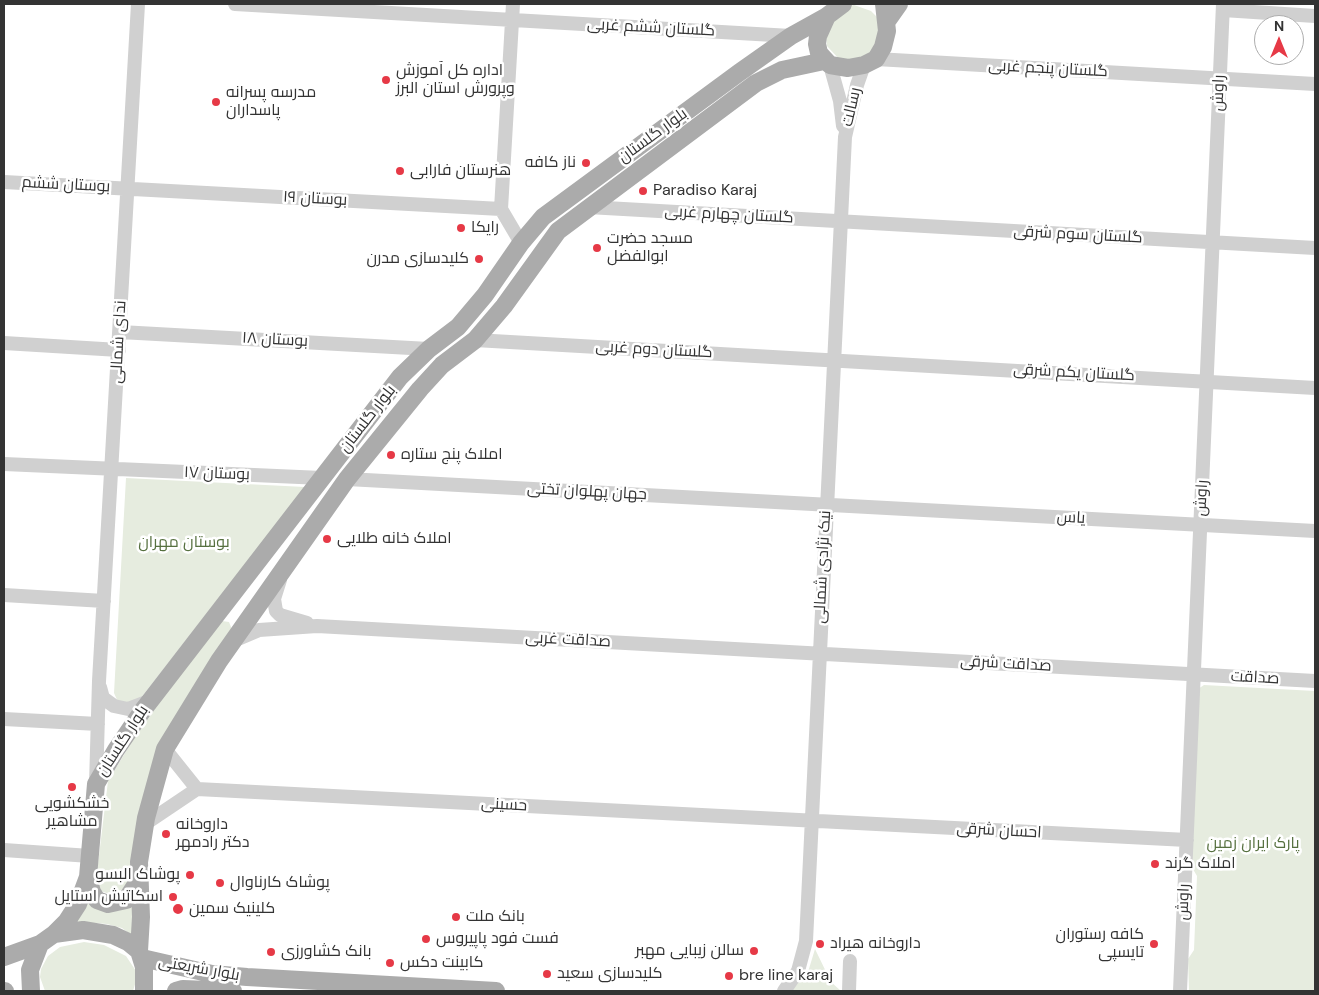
<!DOCTYPE html>
<html>
<head>
<meta charset="utf-8">
<style>
	body { margin:0 }
	#map { position:relative; width:1319px; height:995px; overflow:hidden; background:#fff; font-family:"DM Sans",sans-serif }
	canvas { display:block }
	.frame { position:absolute; inset:0; border:5px solid #333; pointer-events:none }
	.north { position:absolute; left:1254px; top:15px; width:50px; height:50px; box-sizing:border-box; background:#fff; border:1px solid #adadad; border-radius:50%; rotate:0deg; font-size:14px; font-weight:700; line-height:20px; text-align:center; color:#333 }
	.north::after { content:''; display:block; margin:auto; width:18px; height:22px; background:#e63946; clip-path:polygon(50% 0,100% 100%,50% 72%,0 100%) }
</style>
</head>
<body>
<div id="map">
<canvas width="1319" height="995"></canvas>
<div class="frame"></div>
<div class="north">N</div>
</div>
<script>
const c = document.querySelector('canvas').getContext('2d');
c.lineJoin = 'round';
function fill(path, color) {
  c.fillStyle = color;
  c.fill(path, 'evenodd');
}
function shape(rows) {
  const path = new Path2D();
  for (const r of rows) {
    path.moveTo(r[0], r[1]);
    for (let i = 2; i < r.length; i += 2) path.lineTo(r[i], r[i + 1]);
  }
  return path;
}
function stroke(path, color, width, dash) {
  c.strokeStyle = color;
  c.lineWidth = width;
  c.lineCap = dash ? 'butt' : 'round';
  c.setLineDash(dash || []);
  c.stroke(path);
}
function write(font, color, halo, rows, align = 'center') {
  c.font = font + ' "DM Sans",Cairo,sans-serif';
  c.lineWidth = 5;
  c.setLineDash([]);
  c.textBaseline = 'middle';
  c.strokeStyle = halo;
  c.fillStyle = color;
  for (const [text, x, y, turn = 0] of rows) {
    c.save();
    c.translate(x, y);
    c.rotate((+turn || 0) * Math.PI / 180);
    c.textAlign = isNaN(turn) ? turn : align;
    if (halo) c.strokeText(text, 0, 0);
    c.fillText(text, 0, 0);
    c.restore();
  }
}
fill(shape([
	[854,5,871,11,878,18,883,36,867,60,840,60,827,46,825,27,844,7],
	[126,478,305,487,137,703,118,702,114,693],
	[222,621,229,622,233,632,161,746,129,886,112,895,101,891,99,888,97,872,108,781,136,735,215,624],
	[1204,685,1315,691,1315,991,1189,991,1188,959,1194,950,1197,876,1187,859,1198,689],
	[87,894,117,911,126,908,136,900,135,938,122,928,107,924,96,923,73,927],
	[84,942,104,945,126,956,136,971,136,981,133,991,45,991,40,977,41,969,48,956,60,947],
	[815,949,831,982,841,991,790,991,808,972]
]), '#e6ecdf');
stroke(shape([
	[235,4,791,36],
	[513,4,501,209,521,243],
	[1223,10,1315,16],
	[876,59,1315,84],
	[830,65,840,101,843,126],
	[4,182,501,209],
	[588,207,1315,248],
	[120,332,429,349],
	[475,340,1315,388],
	[4,343,119,350],
	[4,464,322,478],
	[347,479,1315,531],
	[280,580,274,599,276,611,280,615,307,623],
	[4,595,104,601],
	[233,641,259,630,317,626,1315,681],
	[100,687,103,698,114,706,128,709,149,701],
	[4,719,98,724],
	[165,749,197,789],
	[96,784,99,681,138,4],
	[197,789,1187,840],
	[145,824,197,789],
	[4,850,90,856],
	[784,991,798,971,806,941,845,137,857,85,864,65],
	[849,991,850,961],
	[1180,991,1223,4]
]), '#d0d0d0', 14);
stroke(shape([
	[843,4,827,16,818,36,817,44,819,53,830,65,848,68,864,65,876,59,883,47,887,31,884,4],
	[887,21,899,4],
	[88,877,92,892,97,900,108,904,126,900,139,880],
	[54,934,67,921,78,904,88,877,96,784,116,750,143,710,400,377,429,349,458,327,485,295,521,243,543,217,740,72,791,36,827,16],
	[139,951,141,917,139,862,146,818,165,749,219,661,347,479,420,389,442,365,475,340,504,306,558,231,756,83,782,70,824,61],
	[4,957,40,944],
	[142,958,212,974,247,977,496,991],
	[4,991,5,991],
	[31,991,30,970,40,944,54,934,83,930,113,935,128,942,139,951,144,967,144,991],
	[176,991,183,989,233,991]
]), '#ababab', 18);
for (const [x, y, r, color] of [
	[386,80,5,"#e63946"],
	[216,102,5,"#e63946"],
	[586,163,5,"#e63946"],
	[400,171,5,"#e63946"],
	[643,191,5,"#e63946"],
	[461,228,5,"#e63946"],
	[597,248,5,"#e63946"],
	[479,259,5,"#e63946"],
	[391,455,5,"#e63946"],
	[327,539,5,"#e63946"],
	[72,787,5,"#e63946"],
	[166,834,5,"#e63946"],
	[1155,864,5,"#e63946"],
	[190,875,5,"#e63946"],
	[220,883,5,"#e63946"],
	[173,897,5,"#e63946"],
	[178,909,6,"#e63946"],
	[456,917,5,"#e63946"],
	[426,939,5,"#e63946"],
	[820,944,5,"#e63946"],
	[1154,944,5,"#e63946"],
	[754,951,5,"#e63946"],
	[271,952,5,"#e63946"],
	[390,963,5,"#e63946"],
	[547,974,5,"#e63946"],
	[729,976,5,"#e63946"]
]) {
  const dot = new Path2D();
  dot.arc(x, y, r, 0, 2 * Math.PI);
  c.fillStyle = color;
  c.fill(dot);
  stroke(dot, '#fff', 2);
}
write('16px', '#333', '#fff', [
	["گلستان ششم غربی",651,28,3],
	["گلستان پنجم غربی",1048,69,3],
	["راوش",1219,93,-88],
	["رسالت",852,107,-77],
	["بلوار گلستان",653,136,-36],
	["بوستان ششم",66,185,3],
	["بوستان ۱۹",315,199,3],
	["گلستان چهارم غربی",729,215,3],
	["گلستان سوم شرقی",1078,235,3],
	["بوستان ۱۸",275,340,3],
	["ندای شمالی",119,342,-87],
	["گلستان دوم غربی",654,350,3],
	["گلستان یکم شرقی",1074,373,3],
	["بلوار گلستان",368,419,-52],
	["بوستان ۱۷",217,474,2],
	["جهان پهلوان تختی",587,492,3],
	["راوش",1202,498,-87],
	["یاس",1071,518,3],
	["نیک نژادی شمالی",823,567,-87],
	["صداقت غربی",568,640,3],
	["صداقت شرقی",1006,664,3],
	["صداقت",1255,678,3],
	["بلوار گلستان",123,741,-57],
	["حسینی",504,805,3],
	["احسان شرقی",999,831,3],
	["راوش",1184,902,-88],
	["بلوار شریعتی",199,969,10]
]);
write('16px', '#333', '#fff', [
	["اداره کل آموزش",396,71],
	["وپرورش استان البرز",396,89],
	["مدرسه پسرانه",226,93],
	["پاسداران",226,111],
	["ناز کافه",576,163,"right"],
	["هنرستان فارابی",410,171],
	["Paradiso Karaj",653,191],
	["رایکا",471,228],
	["مسجد حضرت",607,239],
	["ابوالفضل",607,257],
	["کلیدسازی مدرن",469,259,"right"],
	["املاک پنج ستاره",401,455],
	["املاک خانه طلایی",337,539],
	["خشکشویی",72,804,"center"],
	["مشاهیر",72,822,"center"],
	["داروخانه",176,825],
	["دکتر رادمهر",176,843],
	["املاک گرند",1165,864],
	["پوشاک البسو",180,875,"right"],
	["پوشاک کارناوال",230,883],
	["اسکاتیش استایل",163,897,"right"],
	["کلینیک سمین",189,909],
	["بانک ملت",466,917],
	["کافه رستوران",1144,935,"right"],
	["تایسپی",1144,953,"right"],
	["فست فود پاپیروس",436,939],
	["داروخانه هیراد",830,944],
	["سالن زیبایی مهبر",744,951,"right"],
	["بانک کشاورزی",281,952],
	["کابینت دکس",400,963],
	["کلیدسازی سعید",557,974],
	["bre line karaj",739,976]
], 'left');
write('16px', '#56703f', '#fff', [
	["بوستان مهران",184,543],
	["پارک ایران زمین",1253,844]
]);
</script>
</body>
</html>
